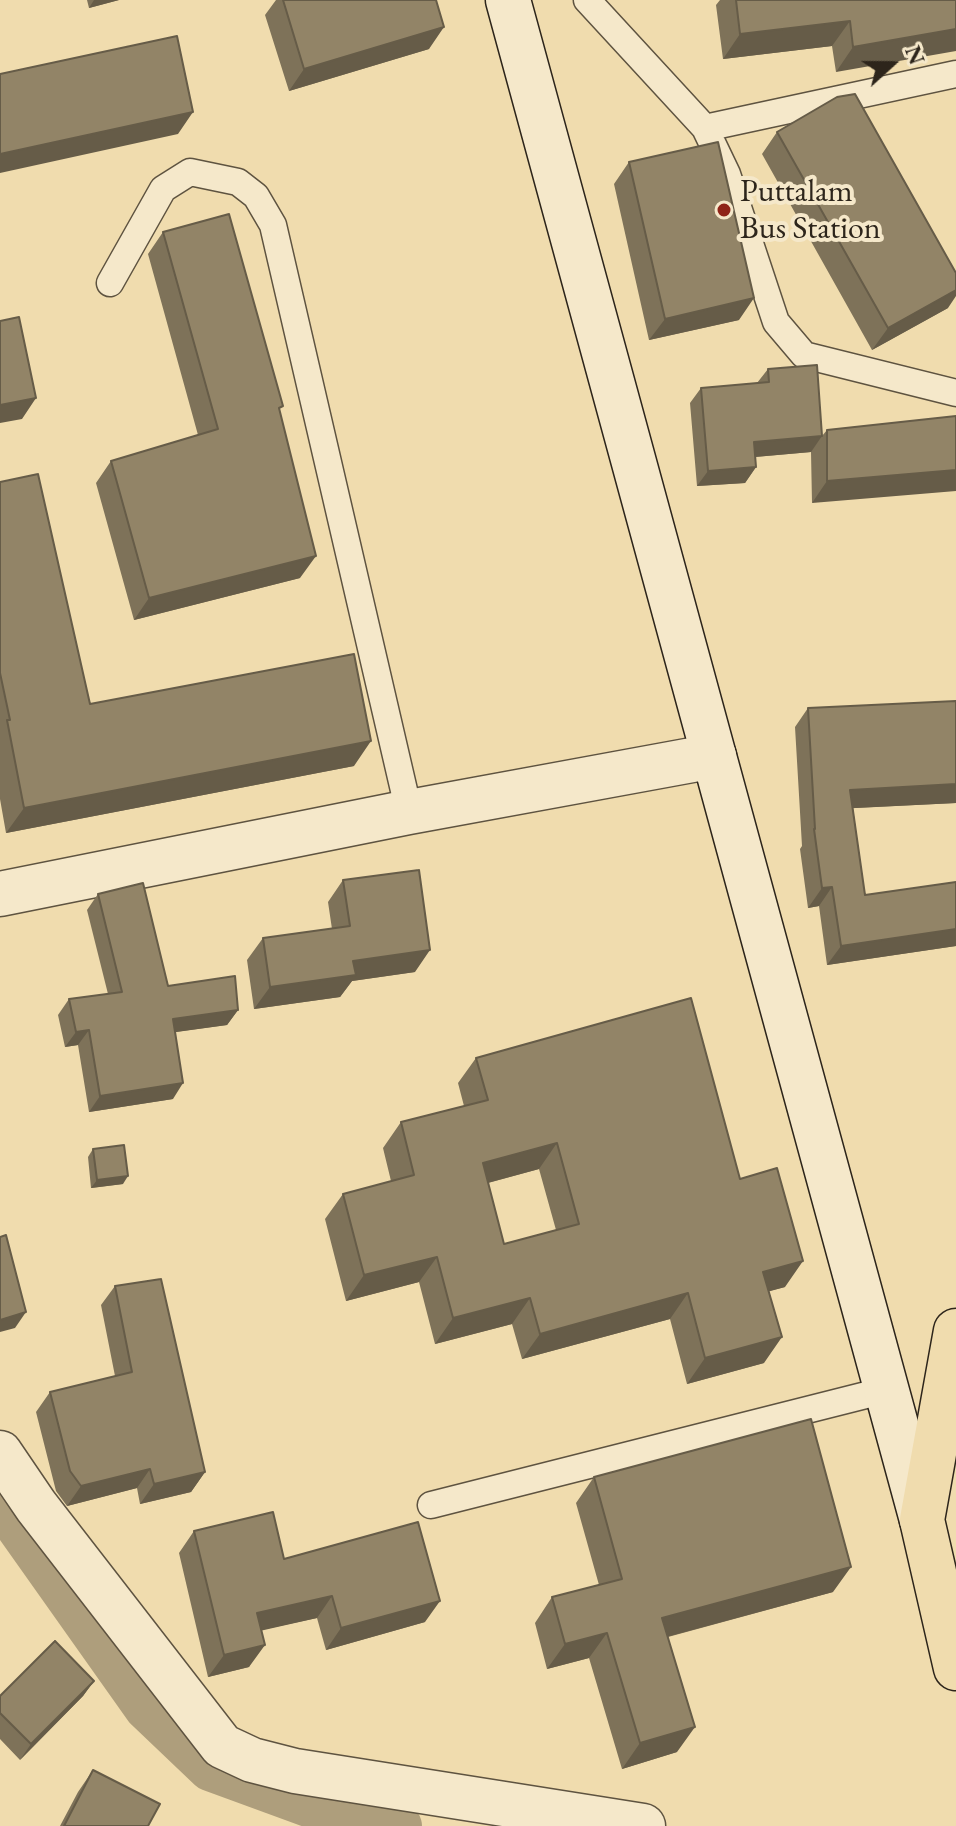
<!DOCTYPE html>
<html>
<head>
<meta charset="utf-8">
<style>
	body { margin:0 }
	#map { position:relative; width:956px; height:1826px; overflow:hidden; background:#f0dcae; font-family:"EB Garamond",serif }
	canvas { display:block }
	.north { position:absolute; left:852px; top:24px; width:80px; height:80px; -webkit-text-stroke:6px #f5e8ca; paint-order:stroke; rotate:69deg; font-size:22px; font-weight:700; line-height:32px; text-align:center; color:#2d251b }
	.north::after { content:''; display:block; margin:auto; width:28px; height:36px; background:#2d251b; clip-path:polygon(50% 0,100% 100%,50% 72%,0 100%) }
</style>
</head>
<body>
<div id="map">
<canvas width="956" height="1826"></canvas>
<div class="north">N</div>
</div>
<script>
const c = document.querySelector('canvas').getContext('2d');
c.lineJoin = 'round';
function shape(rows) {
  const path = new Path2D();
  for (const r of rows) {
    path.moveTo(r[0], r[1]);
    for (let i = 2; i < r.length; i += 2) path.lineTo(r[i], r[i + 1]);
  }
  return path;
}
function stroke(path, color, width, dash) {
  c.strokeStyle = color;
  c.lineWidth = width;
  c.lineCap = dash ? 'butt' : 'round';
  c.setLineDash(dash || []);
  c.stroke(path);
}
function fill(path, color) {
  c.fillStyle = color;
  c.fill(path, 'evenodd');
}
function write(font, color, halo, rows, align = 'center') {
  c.font = font + ' "EB Garamond",serif';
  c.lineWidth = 8;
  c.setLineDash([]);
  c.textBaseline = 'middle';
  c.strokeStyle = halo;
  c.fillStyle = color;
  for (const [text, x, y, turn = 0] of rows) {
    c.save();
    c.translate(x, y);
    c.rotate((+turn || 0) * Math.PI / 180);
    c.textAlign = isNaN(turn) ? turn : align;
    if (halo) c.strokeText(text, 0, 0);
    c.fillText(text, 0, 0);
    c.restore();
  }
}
stroke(shape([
	[0,1502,146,1708,210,1769,349,1820,400,1826]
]), '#ae9e7c', 44);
const lane = shape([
	[587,0,705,128,727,174,776,322,804,355,956,393],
	[705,128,956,74],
	[110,283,163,189,190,172,238,182,256,196,273,225,409,812],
	[431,1505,886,1390]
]);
const street = shape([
	[0,894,409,812,714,756],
	[0,1453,36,1506,222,1746,252,1760,295,1771,643,1826]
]);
const secondary = shape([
	[508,0,922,1520]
]);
const highway = shape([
	[956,1331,922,1520,956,1668]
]);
stroke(lane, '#5e5340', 29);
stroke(street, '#5e5340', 47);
stroke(secondary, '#2d251b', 47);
stroke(highway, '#2d251b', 47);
stroke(lane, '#f5e8ca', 26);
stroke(street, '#f5e8ca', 44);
stroke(secondary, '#f5e8ca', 44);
stroke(highway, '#f0dcae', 44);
fill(shape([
	[87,0,119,0,89,8],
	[276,0,436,0,429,49,289,91,265,15],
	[720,0,956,0,836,72,832,46,723,59,716,5],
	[777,132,948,308,872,350,762,154],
	[629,162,739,320,649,340,614,184],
	[163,232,280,412,300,578,134,620,96,483,111,461,198,435,148,254],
	[768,369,822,436,827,430,956,416,812,503,811,452,755,457,756,467,745,483,697,486,690,403,701,388,757,383],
	[0,482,90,704,354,766,6,833,0,799],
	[956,701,956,803,853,808,865,895,956,882,956,946,827,965,819,906,808,908,800,849,802,846,795,727,808,708],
	[343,880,415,972,352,981,340,997,254,1009,247,960,263,938,332,929,328,902],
	[98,894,168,986,238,1010,227,1025,175,1032,173,1099,89,1112,78,1045,65,1047,58,1015,69,999,108,994,87,910],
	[476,1058,740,1179,785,1287,769,1291,764,1363,687,1384,670,1319,522,1359,512,1324,435,1344,419,1282,346,1301,325,1219,343,1194,391,1181,383,1148,401,1122,464,1106,458,1083],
	[539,1169,556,1230,504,1244,488,1183],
	[93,1149,123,1184,91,1188,88,1157],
	[115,1286,205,1472,191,1492,140,1504,137,1488,67,1506,56,1491,36,1412,50,1392,115,1376,101,1305],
	[594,1477,833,1592,668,1637,677,1752,622,1769,589,1658,547,1669,535,1623,552,1597,599,1585,576,1503],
	[194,1531,284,1559,425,1622,326,1650,317,1618,261,1630,249,1667,208,1677,179,1553],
	[94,1681,83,1696,20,1760,0,1739,0,1696],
	[93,1770,148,1826,60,1826,78,1792]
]), '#7e7259');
fill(shape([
	[94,0,119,0,89,8],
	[850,21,832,46,723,59,740,34],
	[444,27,429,49,289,91,304,69],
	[956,29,956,51,836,72,853,47],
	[193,112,178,134,0,173,0,154],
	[956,290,956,296,948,308,872,350,888,328],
	[754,298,739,320,649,340,665,319],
	[36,398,22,419,0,423,0,405],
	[822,436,811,452,743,458,754,442],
	[756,467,745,483,697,486,708,471],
	[956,470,956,491,812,503,827,481],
	[316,556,300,578,134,620,149,598],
	[371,741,354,766,6,833,24,808],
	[956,784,956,803,836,809,850,790],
	[832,887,819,906,808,908,822,888],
	[956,929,956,946,827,965,841,946],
	[430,950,415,972,352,981,340,997,254,1009,270,987,353,961],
	[238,1010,227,1025,162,1034,173,1019],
	[89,1030,78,1045,65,1047,76,1032],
	[183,1083,173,1099,89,1112,100,1096],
	[557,1143,539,1169,465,1189,483,1163],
	[128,1176,123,1184,91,1188,97,1180],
	[437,1257,419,1282,346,1301,364,1275],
	[803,1261,785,1287,745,1298,763,1272],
	[688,1293,670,1319,522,1359,540,1334],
	[530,1298,512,1324,435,1344,453,1318],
	[26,1312,15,1328,0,1332,0,1320],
	[782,1337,764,1363,687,1384,705,1358],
	[150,1469,137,1488,67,1506,81,1486],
	[205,1472,191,1492,140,1504,154,1484],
	[851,1567,833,1592,644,1643,662,1618],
	[332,1596,317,1618,242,1635,257,1613],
	[440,1601,425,1622,326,1650,341,1628],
	[607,1633,589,1658,547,1669,565,1644],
	[265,1645,249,1667,208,1677,224,1655],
	[94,1681,83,1696,20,1760,31,1744],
	[695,1727,677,1752,622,1769,640,1743]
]), '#665c48');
const building = shape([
	[283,0,436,0,444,27,304,69,283,0],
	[736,0,956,0,956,29,853,47,850,21,740,34,736,0],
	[177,36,193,112,0,154,0,74,177,36],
	[855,94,956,273,956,290,888,328,777,132,837,97,855,94],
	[718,142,754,298,665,319,629,162,718,142],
	[229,214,283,406,279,408,316,556,149,598,111,461,218,429,163,232,229,214],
	[19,317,36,398,0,405,0,321,19,317],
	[817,365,822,436,754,442,756,467,708,471,701,388,769,382,768,369,817,365],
	[956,416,956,470,827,481,827,430,956,416],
	[38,474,90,704,354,654,371,741,24,808,7,720,10,720,0,673,0,482,38,474],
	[956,701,956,784,850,790,865,895,956,882,956,929,841,946,832,887,822,888,814,829,815,829,808,708,956,701],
	[419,870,430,950,353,961,356,975,270,987,263,938,350,926,343,880,419,870],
	[143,883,168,986,235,976,238,1010,173,1019,183,1083,100,1096,89,1030,76,1032,69,999,122,992,98,894,143,883],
	[691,998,740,1179,777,1168,803,1261,763,1272,782,1337,705,1358,688,1293,540,1334,530,1298,453,1318,437,1257,364,1275,343,1194,414,1175,401,1122,488,1100,476,1058,691,998],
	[557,1143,579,1224,504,1244,483,1163,557,1143],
	[124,1145,128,1176,97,1180,93,1149,124,1145],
	[6,1235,26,1312,0,1320,0,1237,6,1235],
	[161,1279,205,1472,154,1484,150,1469,81,1486,70,1471,50,1392,132,1372,115,1286,161,1279],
	[811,1419,851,1567,662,1618,695,1727,640,1743,607,1633,565,1644,552,1597,622,1579,594,1477,811,1419],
	[273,1512,284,1559,418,1522,440,1601,341,1628,332,1596,257,1613,265,1645,224,1655,194,1531,273,1512],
	[55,1641,94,1681,31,1744,0,1713,0,1696,55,1641],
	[93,1770,160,1804,148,1826,64,1826,93,1770]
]);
fill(building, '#928467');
stroke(building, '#665c48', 2);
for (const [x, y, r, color] of [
	[724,210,8,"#8f2418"]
]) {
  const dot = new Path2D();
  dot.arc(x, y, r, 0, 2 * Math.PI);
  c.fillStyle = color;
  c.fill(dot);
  stroke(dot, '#f5e8ca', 3);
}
write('32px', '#2d251b', '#f5e8ca', [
	["Puttalam",740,192],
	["Bus Station",740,229]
], 'left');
</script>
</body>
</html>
